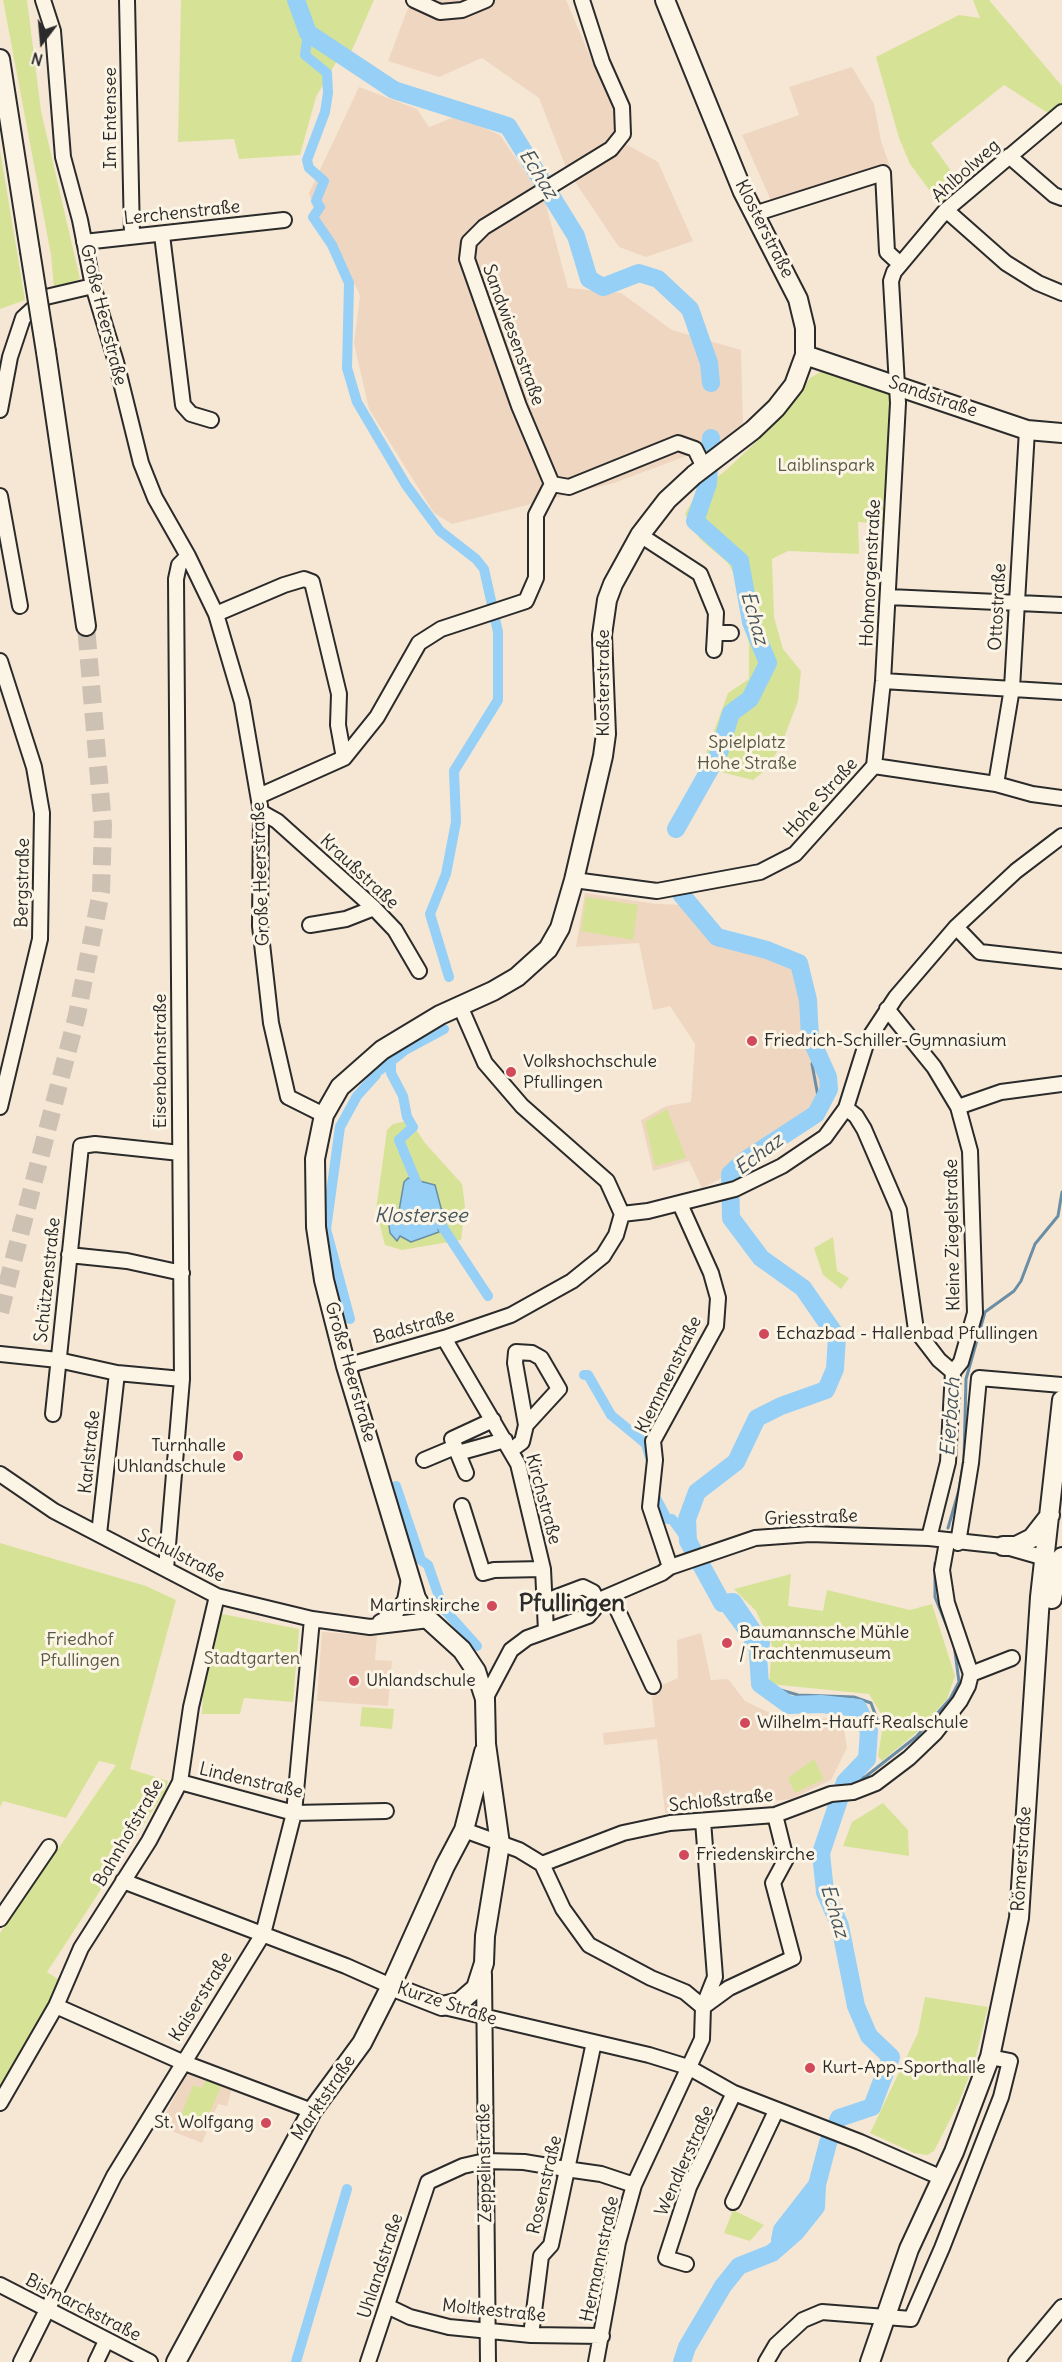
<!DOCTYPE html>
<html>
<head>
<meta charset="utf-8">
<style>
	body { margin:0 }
	#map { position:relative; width:1062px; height:2362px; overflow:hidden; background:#f6e7d5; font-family:Delius,sans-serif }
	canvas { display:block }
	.north { position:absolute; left:12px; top:12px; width:60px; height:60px; -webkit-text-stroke:4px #fcf5e5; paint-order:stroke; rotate:196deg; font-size:16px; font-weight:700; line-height:24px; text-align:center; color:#2b2b2b }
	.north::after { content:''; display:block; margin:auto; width:21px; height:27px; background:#2b2b2b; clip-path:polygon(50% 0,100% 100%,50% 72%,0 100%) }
</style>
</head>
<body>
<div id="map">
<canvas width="1062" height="2362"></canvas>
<div class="north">N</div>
</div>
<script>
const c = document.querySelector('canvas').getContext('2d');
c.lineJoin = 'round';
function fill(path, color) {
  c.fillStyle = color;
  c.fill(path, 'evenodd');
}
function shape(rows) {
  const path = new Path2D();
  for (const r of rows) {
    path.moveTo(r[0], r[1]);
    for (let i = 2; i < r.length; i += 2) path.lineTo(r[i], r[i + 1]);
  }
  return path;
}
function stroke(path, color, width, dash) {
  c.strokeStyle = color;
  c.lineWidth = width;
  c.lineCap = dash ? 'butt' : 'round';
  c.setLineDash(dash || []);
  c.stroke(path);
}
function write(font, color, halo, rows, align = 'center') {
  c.font = font + ' Delius,sans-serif';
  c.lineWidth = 6;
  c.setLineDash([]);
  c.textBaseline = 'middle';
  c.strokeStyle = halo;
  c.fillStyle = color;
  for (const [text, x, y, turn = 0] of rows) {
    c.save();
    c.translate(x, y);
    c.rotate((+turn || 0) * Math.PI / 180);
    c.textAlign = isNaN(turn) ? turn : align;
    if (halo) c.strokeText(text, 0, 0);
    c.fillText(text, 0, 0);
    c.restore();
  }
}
fill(shape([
	[411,0,566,0,616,117,615,138,658,162,693,241,646,257,619,247,567,170,539,98,482,58,439,77,388,61],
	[852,67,874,104,881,141,890,166,772,203,742,135,799,115,789,87],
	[359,87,417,109,429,127,457,116,500,135,545,201,568,288,621,293,672,330,741,350,743,427,737,437,614,483,452,524,434,513,369,409,354,343,360,296,342,257,315,213,309,193],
	[585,893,656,904,688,905,717,937,767,950,799,963,808,1000,810,1037,828,1077,829,1089,816,1114,744,1161,730,1174,702,1188,689,1161,653,1171,641,1120,666,1106,691,1102,695,1044,670,1006,653,1010,639,943,576,947],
	[322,1632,377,1636,375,1660,392,1661,388,1706,317,1701],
	[701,1633,711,1680,728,1679,745,1701,776,1716,811,1720,828,1718,844,1729,847,1748,831,1780,791,1799,665,1813,657,1739,604,1745,603,1733,655,1727,652,1697,660,1686,678,1678,677,1640],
	[189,2070,232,2088,227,2106,218,2104,202,2143,159,2126]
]), '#efd6c1');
fill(shape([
	[3,0,27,0,41,111,80,279,54,288,51,255],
	[181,0,374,0,349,57,344,49,316,97,300,155,239,159,234,139,178,142],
	[973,0,989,0,1062,86,1062,105,1051,115,1004,85,931,143,962,186,941,206,910,164,899,138,876,57,959,15,980,18],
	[0,150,25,300,0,309],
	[824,370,895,389,887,524,858,522,859,554,788,551,772,559,774,617,783,649,801,671,798,701,782,743,767,769,753,780,701,767,728,693,749,679,749,644,744,621,745,600,738,581,728,563,700,539,685,514,698,491,724,472,771,428,791,406,810,378],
	[586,897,638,905,633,940,581,931],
	[667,1109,686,1158,655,1166,645,1122],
	[410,1120,425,1143,462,1184,465,1206,461,1240,402,1250,385,1245,376,1210,387,1130,393,1124],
	[833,1237,837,1271,849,1278,841,1289,823,1275,814,1248],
	[0,1543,146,1586,176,1600,130,1769,168,1781,166,1790,47,1972,58,1979,45,2012,0,2091,0,1933,116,1765,99,1761,66,1818,3,1801,0,1807],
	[791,1574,788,1606,823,1611,827,1590,910,1610,932,1604,955,1676,947,1699,916,1733,882,1761,878,1756,884,1719,869,1694,769,1684,772,1645,756,1611,734,1589],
	[222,1614,299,1629,293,1702,244,1698,240,1714,202,1714,203,1695],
	[362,1707,394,1709,392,1729,360,1726],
	[814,1759,824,1779,795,1793,788,1778],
	[883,1803,908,1830,909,1856,843,1846,852,1822],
	[925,1997,988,2007,974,2064,958,2104,934,2151,927,2155,914,2153,870,2133,918,2033],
	[206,2080,221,2086,207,2120,199,2116,197,2121,181,2115,193,2085,202,2088],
	[733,2210,764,2225,750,2241,724,2233]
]), '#d6e396');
const water = shape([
	[408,1178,435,1185,441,1208,449,1218,446,1224,438,1229,439,1232,411,1242,400,1236,397,1241,390,1233,388,1217,399,1211,404,1182,408,1178]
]);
fill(water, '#96d0f6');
stroke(water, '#6b8ea5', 1.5);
stroke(shape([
	[817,1055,812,1064,820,1107],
	[948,1528,959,1490,964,1458,966,1379,985,1312,1014,1291,1021,1281,1035,1244,1058,1216,1062,1192],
	[760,1684,798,1695,854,1697,871,1703,877,1719,869,1731],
	[845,1782,865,1777,916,1737,950,1699,959,1682,954,1644,935,1597,935,1563]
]), '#6b8ea5', 3);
stroke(shape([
	[308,33,305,55,327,73,328,93,325,112,307,160,309,168,324,181,316,201,320,207,313,217,332,245,349,283,347,368,357,402,406,485,440,531,476,559,484,569,498,632,498,700,454,771,456,822,446,874,430,914,449,977],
	[391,1059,391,1073,403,1096,407,1117,413,1127,399,1140,420,1191],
	[380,1070,405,1050,444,1029],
	[434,1214,488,1296],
	[350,1319,326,1229,340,1127,357,1096,376,1075],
	[584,1375,588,1375,611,1415,646,1444,650,1458],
	[396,1486,421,1560,428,1565,443,1608,477,1646],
	[655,1496,667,1519,672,1519,688,1541],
	[722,1603,743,1631],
	[749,1643,758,1655],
	[296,2362,347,2189]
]), '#96d0f6', 10);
stroke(shape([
	[296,0,308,33,394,90,508,126,576,236,589,279,603,287,639,273,658,279,690,309,709,363,711,383],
	[676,829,719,753,731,713,750,699,768,663,751,622,740,561,695,521,708,483,711,438],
	[681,894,717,937,767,950,799,963,808,1000,810,1037,828,1077,829,1089,816,1114,744,1161,730,1174,731,1218,761,1258,803,1288,837,1337,835,1369,826,1390,781,1406,757,1418,736,1462,697,1492,687,1519,688,1541,722,1603,733,1602,761,1643,758,1655,760,1684,789,1705,821,1704,858,1708,869,1731,867,1759,845,1782,821,1853,825,1892,840,1926,856,2006,869,2036,891,2057,872,2107,839,2118,828,2143,817,2185,816,2207,796,2232,772,2253,739,2266,723,2286,687,2347,682,2362],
	[780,2240,782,2230,817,2185]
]), '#96d0f6', 18);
stroke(shape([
	[0,1312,77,1015,101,892,103,825,86,626]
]), '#cdc1b3', 18, [18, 9]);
const minor = shape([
	[43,0,53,31,63,157,80,220,93,286,116,362,141,463,155,498,188,556,216,614,242,702,261,812,260,926,271,1023,288,1097,324,1115],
	[127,0,132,235],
	[414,0,440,12,462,10,486,0],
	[582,0,602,62,622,107,623,134,611,149,484,227,469,242,467,259,519,406,552,484,569,487,678,443,695,449,704,467],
	[1009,156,1054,195,1062,198],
	[946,210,1006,263,1038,283,1062,293],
	[754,214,883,173,887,252,899,263],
	[162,235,183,405,191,414,211,420],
	[84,242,284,220],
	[0,410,10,357,23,318,46,297,93,286],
	[0,496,20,606],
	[640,535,700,574,716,613,715,633,731,633],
	[889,597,1062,605],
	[216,614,284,585,304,579,312,582,339,694,338,725,344,758],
	[714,650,715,633],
	[0,661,34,767,42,813,40,939,0,1107],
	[883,681,1062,692],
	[874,766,883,681,898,403,891,281,894,272,946,210,1062,112],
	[996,784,1012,688,1027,430],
	[259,796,344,758,377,717,419,643,441,629,526,601,536,578,536,515,552,484],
	[261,812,277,821,374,908,395,930,419,971],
	[574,880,657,891,760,872,795,854,874,766,996,784,1032,794,1062,798],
	[310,925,346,919,374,908],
	[956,927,980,952,1062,961],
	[887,1009,934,1067,958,1107,970,1151,975,1313,961,1362,953,1372],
	[958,1107,1001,1092,1062,1084],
	[846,1108,856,1116,864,1129,899,1210,916,1330,939,1360,953,1372],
	[622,1214,648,1211,735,1189,782,1166,825,1137,846,1108,867,1041,896,997,956,927,1016,871,1062,836],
	[69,1255,127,1261,182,1273],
	[444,1338,518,1464,543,1569,546,1631],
	[0,1354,58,1360,117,1373,182,1379],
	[346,1366,444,1338,511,1315,572,1281,603,1256,616,1235,622,1214,607,1181,522,1106,485,1063,460,1006],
	[53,1414,81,1146,95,1144,180,1153],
	[511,1450,522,1442,526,1425,515,1363,516,1352,532,1353,541,1358,559,1389,526,1425],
	[458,1453,505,1440],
	[424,1460,455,1447],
	[466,1473,452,1439,493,1420],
	[0,1474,54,1511,217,1596,312,1619,370,1627,429,1620],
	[462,1506,483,1573,494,1570,543,1569],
	[99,1534,117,1373],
	[929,1538,948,1462,953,1372],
	[958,1543,971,1463,979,1378,1062,1385],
	[670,1567,650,1507,655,1460,653,1441,716,1326,718,1298,711,1273,680,1204],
	[166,1569,182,1379,176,579,179,565,188,556],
	[611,1596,653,1686],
	[546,1601,583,1587,593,1592,597,1601],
	[380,1622,394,1615,405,1600,409,1579],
	[971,1674,1012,1658],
	[485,1699,511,1650,527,1638,588,1616,595,1608,597,1601,662,1573,670,1567,755,1538,810,1534,929,1538,1003,1546,1052,1560],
	[180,1782,294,1813,386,1811],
	[464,1830,519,1850,542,1864],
	[542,1864,623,1833,670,1823,775,1815,831,1794,853,1792,876,1783,909,1758,935,1733,960,1701,968,1686,971,1674,947,1603,942,1570,947,1542],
	[542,1864,563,1909,589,1945,651,1978,685,1992,703,2007],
	[123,1881,346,1966,391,1986],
	[0,1919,49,1847],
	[484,1974,488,2362],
	[56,2006,182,2062,312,2111],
	[444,2007,649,2055,688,2067,734,2093,860,2142,942,2178],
	[703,2007,729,1988,793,1958,773,1883,786,1859,775,1815],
	[0,2103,56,2006,81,1948,149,1841,180,1782,191,1707,217,1596],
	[733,2202,776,2111],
	[686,2264,666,2258,689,2187,734,2093],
	[0,2285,150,2362],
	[387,2306,410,2317,449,2327,531,2335,602,2336],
	[531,2335,541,2256,551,2245,594,2042],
	[21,2362,114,2176,263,1934,294,1813,312,1619],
	[96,2362,106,2341],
	[368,2362,428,2182,463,2166,485,2161,524,2162,566,2169,601,2174,634,2185],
	[596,2362,618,2242,634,2185,702,2039,703,2007,715,1977,703,1821],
	[766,2362,776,2345,803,2320,822,2312,911,2319,942,2248,1001,2097,1010,2061,990,2057],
	[1016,2362,1062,2307]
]);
const major = shape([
	[0,59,30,251],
	[46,352,86,626],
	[805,355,1027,430,1062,433],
	[1003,1546,1016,1546,1032,1538,1050,1515],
	[1052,1599,1058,1563,1062,1557],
	[391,1986,442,2006,460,2002,476,1988,484,1963,485,1936,500,1844,486,1744,485,1699,476,1671,462,1650,429,1620,416,1598,346,1366,324,1280,316,1227,315,1159,324,1115,340,1087,382,1050,440,1015,493,991,517,977,548,949,560,928,574,880,603,756,606,734,602,635,607,600,613,584,640,535,667,500,694,475,753,430,776,408,794,385,805,355,805,328,798,299,743,192,665,0],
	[176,2362,312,2111,362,2043,391,1986,445,1866,464,1830,484,1752],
	[870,2362,909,2249,954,2152,990,2057,1019,1918,1040,1597,1062,1400]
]);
stroke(minor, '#2b2b2b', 18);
stroke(major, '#2b2b2b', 22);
stroke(minor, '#fcf5e5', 14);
stroke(major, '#fcf5e5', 18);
const majorBridge = shape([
	[30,251,46,352]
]);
stroke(majorBridge, '#2b2b2b', 22, []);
stroke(majorBridge, '#fcf5e5', 18);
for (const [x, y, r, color] of [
	[752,1041,6,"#d1495b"],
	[511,1072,6,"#d1495b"],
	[764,1334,6,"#d1495b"],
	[238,1456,6,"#d1495b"],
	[492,1606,6,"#d1495b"],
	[727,1643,6,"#d1495b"],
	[354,1681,6,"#d1495b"],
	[745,1723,6,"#d1495b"],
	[684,1855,6,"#d1495b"],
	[810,2068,6,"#d1495b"],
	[266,2123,6,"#d1495b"]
]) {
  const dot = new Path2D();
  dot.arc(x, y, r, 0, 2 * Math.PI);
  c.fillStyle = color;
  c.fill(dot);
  stroke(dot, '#fcf5e5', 2);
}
write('18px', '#2b2b2b', '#fcf5e5', [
	["Im Entensee",111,118,-90],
	["Ahlbolweg",966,171,-42],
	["Lerchenstraße",182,213,-6],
	["Klosterstraße",764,229,63],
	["Große Heerstraße",103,315,76],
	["Sandwiesenstraße",513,335,70],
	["Sandstraße",933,397,19],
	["Hohmorgenstraße",871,573,-87],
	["Ottostraße",998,607,-87],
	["Klosterstraße",604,683,-90],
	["Hohe Straße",821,798,-48],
	["Kraußstraße",359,872,43],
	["Große Heerstraße",261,874,-92],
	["Bergstraße",23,883,-89],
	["Eisenbahnstraße",161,1061,-90],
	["Kleine Ziegelstraße",953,1235,-91],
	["Schützenstraße",48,1280,-84],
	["Badstraße",414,1327,-16],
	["Große Heerstraße",350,1372,74],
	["Klemmenstraße",669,1375,-64],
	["Karlstraße",90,1452,-84],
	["Kirchstraße",543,1499,75],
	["Griesstraße",811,1518,-2],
	["Schulstraße",181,1556,27],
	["Lindenstraße",251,1781,13],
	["Schloßstraße",721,1801,-6],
	["Bahnhofstraße",129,1833,-60],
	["Römerstraße",1022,1859,-86],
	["Kaiserstraße",201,1997,-58],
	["Kurze Straße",447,2004,18],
	["Marktstraße",324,2098,-56],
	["Wendlerstraße",685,2161,-66],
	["Zeppelinstraße",485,2163,-91],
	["Rosenstraße",545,2185,-77],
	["Hermannstraße",600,2259,-78],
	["Uhlandstraße",381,2266,-72],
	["Bismarckstraße",83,2308,27],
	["Moltkestraße",494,2311,6]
]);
write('18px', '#565946', '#fcf5e5', [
	["Laiblinspark",826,466],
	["Spielplatz",747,743],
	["Hohe Straße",747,764],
	["Friedhof",80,1640],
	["Pfullingen",80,1661],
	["Stadtgarten",252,1659]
]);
write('18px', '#2b2b2b', '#fcf5e5', [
	["Friedrich-Schiller-Gymnasium",764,1041],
	["Volkshochschule",523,1062],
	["Pfullingen",523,1083],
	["Echazbad - Hallenbad Pfullingen",776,1334],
	["Turnhalle",226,1446,"right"],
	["Uhlandschule",226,1467,"right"],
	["Martinskirche",480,1606,"right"],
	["Baumannsche Mühle",739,1633],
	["/ Trachtenmuseum",739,1654],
	["Uhlandschule",366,1681],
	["Wilhelm-Hauff-Realschule",757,1723],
	["Friedenskirche",696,1855],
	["Kurt-App-Sporthalle",822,2068],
	["St. Wolfgang",254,2123,"right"]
], 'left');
write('italic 20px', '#46545e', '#fcf5e5', [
	["Echaz",538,174,58],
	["Echaz",754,618,74],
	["Echaz",759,1155,-37],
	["Klostersee",421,1216],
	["Eierbach",951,1417,-86],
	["Echaz",834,1911,73]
]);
write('bold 24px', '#2b2b2b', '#fcf5e5', [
	["Pfullingen",572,1604]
]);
</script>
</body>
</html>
